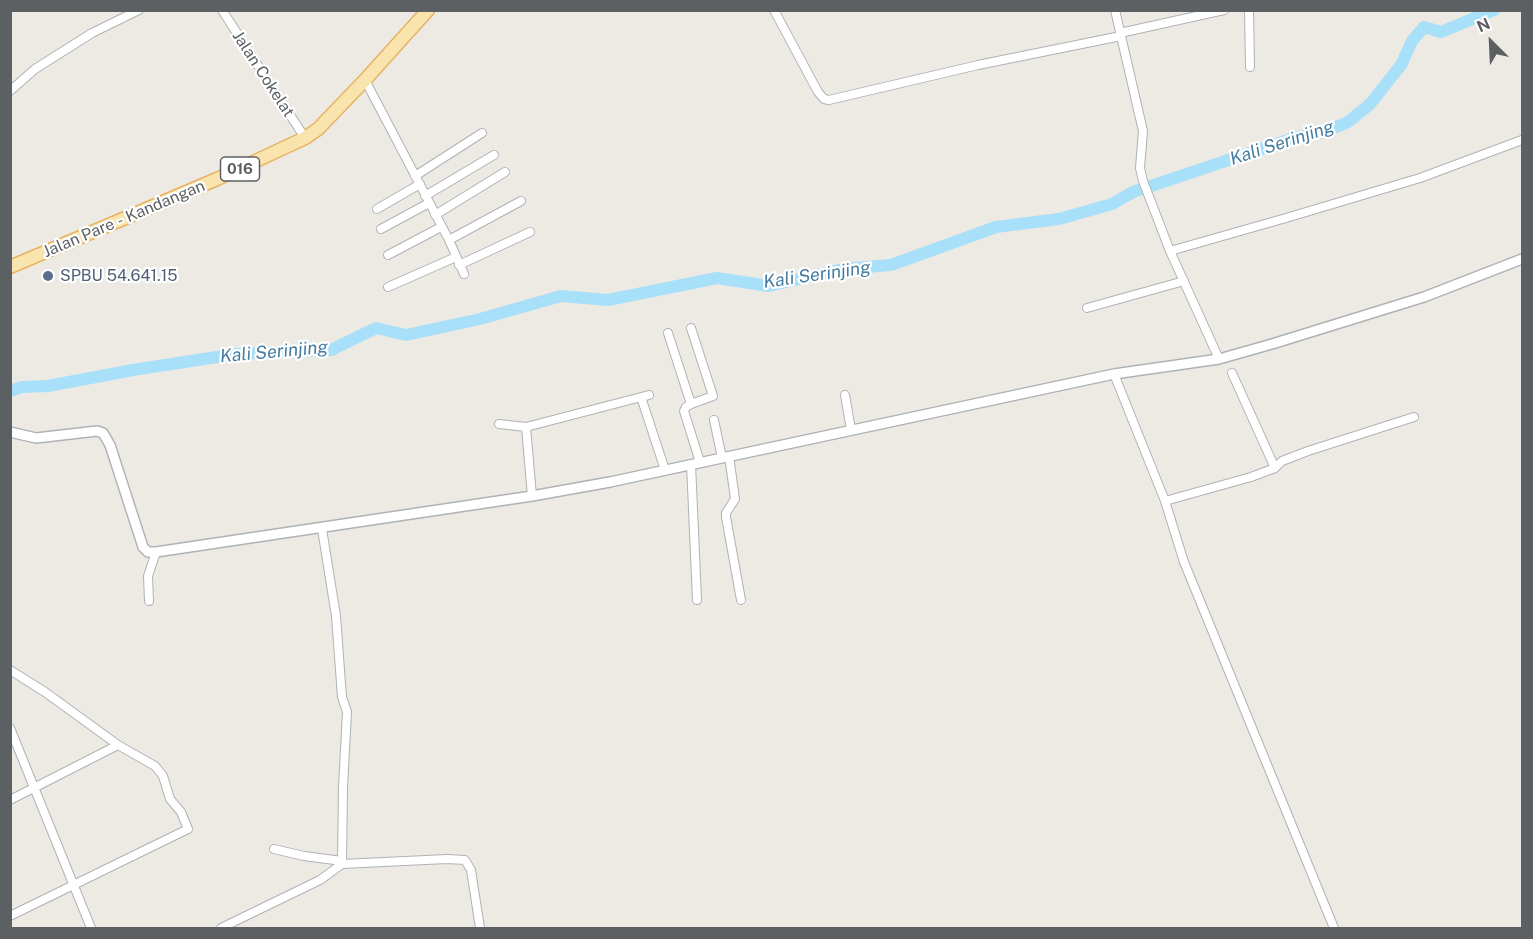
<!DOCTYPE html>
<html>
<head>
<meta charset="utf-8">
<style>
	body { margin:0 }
	#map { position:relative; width:1533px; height:939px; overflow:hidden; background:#edeae4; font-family:"Public Sans",sans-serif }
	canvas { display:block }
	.frame { position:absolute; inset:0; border:12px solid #5c6063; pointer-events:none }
	.north { position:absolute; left:1461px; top:12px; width:60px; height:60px; -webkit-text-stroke:4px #fff; paint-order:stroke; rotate:336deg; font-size:16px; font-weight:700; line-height:24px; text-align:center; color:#5c6063 }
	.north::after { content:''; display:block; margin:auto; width:21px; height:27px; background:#5c6063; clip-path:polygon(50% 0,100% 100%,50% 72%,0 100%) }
</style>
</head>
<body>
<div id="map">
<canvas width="1533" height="939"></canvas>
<div class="frame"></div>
<div class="north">N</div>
</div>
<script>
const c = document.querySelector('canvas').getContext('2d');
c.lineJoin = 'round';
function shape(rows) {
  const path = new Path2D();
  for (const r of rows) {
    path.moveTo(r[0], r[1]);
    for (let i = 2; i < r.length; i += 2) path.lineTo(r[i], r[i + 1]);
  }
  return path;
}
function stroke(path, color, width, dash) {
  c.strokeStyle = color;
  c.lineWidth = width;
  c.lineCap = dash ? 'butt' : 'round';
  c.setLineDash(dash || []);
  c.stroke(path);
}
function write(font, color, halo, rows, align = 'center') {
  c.font = font + ' "Public Sans",sans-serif';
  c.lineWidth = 4.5;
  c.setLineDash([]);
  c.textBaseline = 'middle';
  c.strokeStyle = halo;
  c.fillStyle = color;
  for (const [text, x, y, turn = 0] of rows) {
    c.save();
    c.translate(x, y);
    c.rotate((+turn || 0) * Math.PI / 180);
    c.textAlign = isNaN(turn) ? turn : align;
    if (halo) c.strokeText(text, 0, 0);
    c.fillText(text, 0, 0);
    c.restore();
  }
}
stroke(shape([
	[10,391,22,387,48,386,133,370,236,354,331,350,376,328,406,335,480,319,561,296,608,300,717,278,769,286,843,269,891,265,996,227,1059,219,1112,204,1133,192,1294,138,1324,132,1348,122,1370,104,1401,65,1412,41,1424,27,1441,32,1494,10]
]), '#a8dff9', 12);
const minor = shape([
	[222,10,305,138],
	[774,10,818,92,824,99,829,100,978,65,1121,36],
	[1115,10,1143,131,1140,168,1143,181,1170,251,1219,359],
	[1249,10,1250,67],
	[1120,33,1224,10],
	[365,80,449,240,464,274],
	[10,91,35,69,92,33,139,10],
	[415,176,482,133],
	[425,196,494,155],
	[377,209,420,184],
	[435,215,505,172],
	[381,229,429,203],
	[449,240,521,201],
	[1170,251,1286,218,1420,178,1522,140],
	[388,255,441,227],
	[459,265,530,232],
	[388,287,456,257],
	[1087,308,1184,281],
	[668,333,691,404,686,407,684,411,700,462],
	[1232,373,1275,468],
	[1114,374,1165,501,1184,562,1334,928],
	[845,395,851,430],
	[641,397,665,470],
	[691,404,713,396,691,328],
	[714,420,722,458],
	[499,424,526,427,649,395],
	[526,427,532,496],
	[729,456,735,499,726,513,726,517,741,600],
	[691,464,697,600],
	[1165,501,1251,477,1275,468,1282,461,1308,451,1414,417],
	[149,601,148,576,156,552],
	[10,670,45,692,118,745,155,766,163,776,170,799,181,812,188,829,10,916],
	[10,728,91,928],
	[10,800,118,745],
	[274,849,304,856,342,861],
	[342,864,447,859,465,860,471,870,480,928],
	[221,928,320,880,342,864,343,787,347,712,342,697,336,616,322,529]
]);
const tertiary = shape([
	[10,432,36,438,97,431,103,433,110,445,143,547,148,552,156,552,532,496,610,482,1114,374,1219,359,1272,344,1424,297,1522,259]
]);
const primary = shape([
	[10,267,217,179,305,138,318,129,365,80,428,10]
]);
stroke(minor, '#afb2b5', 10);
stroke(tertiary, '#afb2b5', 12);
stroke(primary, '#e7b363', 15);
stroke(minor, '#fff', 8);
stroke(tertiary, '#fff', 9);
stroke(primary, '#f9e4ad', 12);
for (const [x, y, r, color] of [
	[48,276,6,"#5c6f8a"]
]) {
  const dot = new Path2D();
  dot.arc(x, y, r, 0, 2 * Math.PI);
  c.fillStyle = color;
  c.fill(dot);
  stroke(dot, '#fff', 2);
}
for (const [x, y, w] of [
	[240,169,39]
]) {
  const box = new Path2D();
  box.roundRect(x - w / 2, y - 12, w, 24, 4.5);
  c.fillStyle = '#fff';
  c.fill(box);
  stroke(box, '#5c6063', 1.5);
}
write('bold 15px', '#5c6063', null, [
	["016",240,169]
]);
write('16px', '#5c6063', '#fff', [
	["Jalan Cokelat",263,74,57],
	["Jalan Pare - Kandangan",124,219,-23]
]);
write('16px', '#4e5e75', '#fff', [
	["SPBU 54.641.15",60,276]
], 'left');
write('italic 18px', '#447ca2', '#fff', [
	["Kali Serinjing",1282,143,-18],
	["Kali Serinjing",817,275,-8],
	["Kali Serinjing",274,352,-5]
]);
</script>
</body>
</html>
